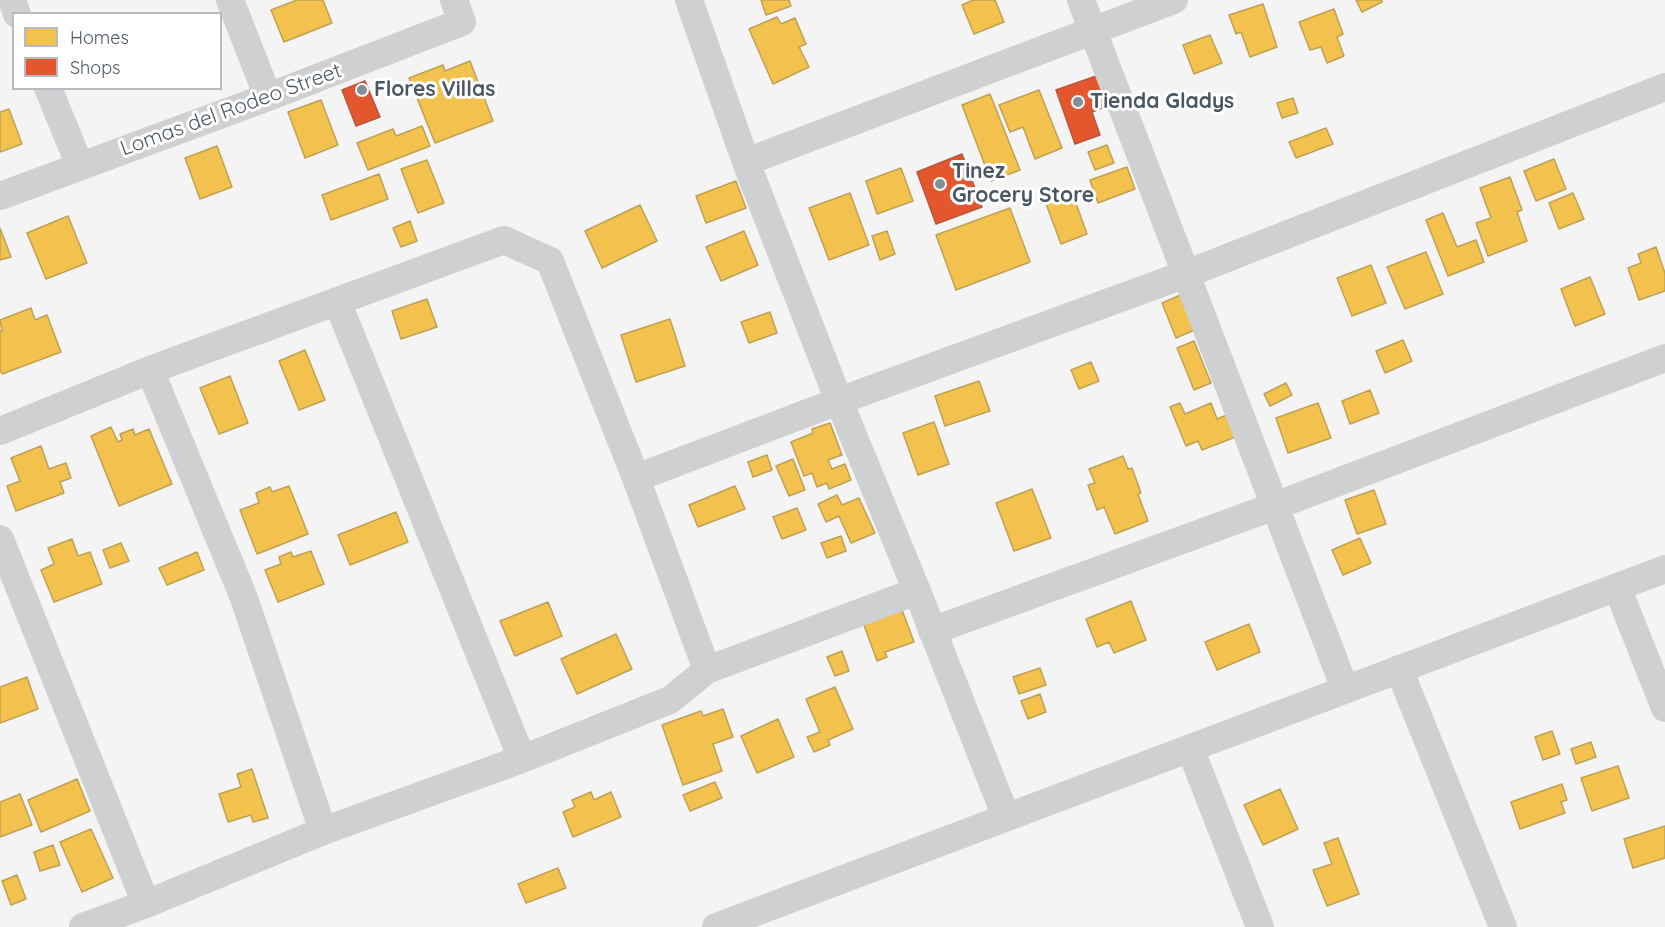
<!DOCTYPE html>
<html>
<head>
<meta charset="utf-8">
<style>
	body { margin:0 }
	#map { position:relative; width:1665px; height:927px; overflow:hidden; background:#f4f4f4; font-family:Quicksand,sans-serif }
	canvas { display:block }
	.legend { position:absolute; left:12px; top:12px; width:210px; height:78px; box-sizing:border-box; background:#fff; border:2px solid #b7bbc0; margin:0; padding:8px 10px; list-style:none; font-size:18px; color:#4a5661 }
	.legend li { display:flex; align-items:center; gap:12px; height:30px }
	.legend b { width:30px; border:2px solid #b7bbc0 }
</style>
</head>
<body>
<div id="map">
<canvas width="1665" height="927"></canvas>
<ul class="legend">
<li><b style="height:16px;background:#f2c14e"></b>Homes</li>
<li><b style="height:16px;background:#e4572e"></b>Shops</li>
</ul>
</div>
<script>
const c = document.querySelector('canvas').getContext('2d');
c.lineJoin = 'round';
function fill(path, color) {
  c.fillStyle = color;
  c.fill(path, 'evenodd');
}
function shape(rows) {
  const path = new Path2D();
  for (const r of rows) {
    path.moveTo(r[0], r[1]);
    for (let i = 2; i < r.length; i += 2) path.lineTo(r[i], r[i + 1]);
  }
  return path;
}
function stroke(path, color, width, dash) {
  c.strokeStyle = color;
  c.lineWidth = width;
  c.lineCap = dash ? 'butt' : 'round';
  c.setLineDash(dash || []);
  c.stroke(path);
}
function write(font, color, halo, rows, align = 'center') {
  c.font = font + ' Quicksand,sans-serif';
  c.lineWidth = 6;
  c.setLineDash([]);
  c.textBaseline = 'middle';
  c.strokeStyle = halo;
  c.fillStyle = color;
  for (const [text, x, y, turn = 0] of rows) {
    c.save();
    c.translate(x, y);
    c.rotate((+turn || 0) * Math.PI / 180);
    c.textAlign = isNaN(turn) ? turn : align;
    if (halo) c.strokeText(text, 0, 0);
    c.fillText(text, 0, 0);
    c.restore();
  }
}
const homes = shape([
	[297,0,323,0,332,23,284,42,271,10,297,0],
	[761,0,789,0,791,6,766,15,761,0],
	[973,0,995,0,1004,22,974,34,962,5,973,0],
	[1356,0,1382,0,1382,2,1362,12,1356,0],
	[1263,4,1277,47,1250,57,1241,32,1236,34,1229,15,1263,4],
	[1334,9,1343,34,1337,37,1344,56,1327,63,1321,47,1310,50,1299,22,1334,9],
	[777,17,781,24,795,18,806,44,799,47,809,67,773,84,749,29,777,17],
	[1210,35,1222,63,1194,74,1183,45,1210,35],
	[470,61,493,121,435,143,409,78,443,65,445,71,470,61],
	[1039,90,1062,148,1035,159,1023,127,1010,132,999,105,1039,90],
	[990,94,1020,170,991,181,962,105,990,94],
	[1293,98,1298,113,1282,118,1277,103,1293,98],
	[321,100,338,145,305,158,288,112,321,100],
	[9,109,22,144,0,152,0,112,9,109],
	[422,126,430,146,368,170,357,143,393,129,396,136,422,126],
	[1326,128,1333,144,1296,158,1289,142,1326,128],
	[1107,145,1114,163,1095,170,1088,152,1107,145],
	[217,146,232,187,200,199,185,158,217,146],
	[1554,159,1566,189,1536,201,1524,171,1554,159],
	[427,160,444,203,418,213,401,169,427,160],
	[1127,167,1135,189,1098,203,1090,180,1127,167],
	[901,168,913,201,877,214,866,181,901,168],
	[379,174,388,199,331,220,322,195,379,174],
	[1510,177,1522,210,1517,212,1527,241,1488,256,1476,223,1491,218,1480,188,1510,177],
	[736,181,746,208,706,223,696,196,736,181],
	[1072,192,1087,234,1061,244,1045,201,1072,192],
	[850,193,869,245,829,260,809,208,850,193],
	[1573,193,1584,219,1559,229,1549,203,1573,193],
	[640,205,657,241,602,268,585,231,640,205],
	[1010,208,1030,262,956,290,936,235,1010,208],
	[1443,213,1457,247,1476,240,1484,262,1448,276,1426,220,1443,213],
	[68,216,87,263,46,279,27,233,68,216],
	[410,221,417,241,401,247,393,228,410,221],
	[0,228,11,257,0,260,0,228],
	[744,231,758,265,721,281,706,247,744,231],
	[887,231,895,254,880,260,872,236,887,231],
	[1656,247,1665,273,1665,291,1639,300,1628,268,1641,263,1638,254,1656,247],
	[1426,252,1443,294,1405,309,1387,267,1426,252],
	[1371,265,1386,303,1352,316,1337,278,1371,265],
	[1590,277,1605,314,1575,326,1561,289,1590,277],
	[1183,294,1197,329,1176,338,1162,303,1183,294],
	[427,299,437,327,401,339,392,311,427,299],
	[31,308,35,320,47,315,61,352,2,374,0,369,0,331,2,331,0,320,31,308],
	[770,312,777,333,749,343,741,322,770,312],
	[670,319,685,366,636,382,621,335,670,319],
	[1403,340,1412,361,1385,373,1376,351,1403,340],
	[1194,341,1211,383,1194,390,1177,348,1194,341],
	[305,350,325,400,299,410,279,361,305,350],
	[1091,362,1099,381,1079,389,1071,370,1091,362],
	[230,376,248,423,219,434,200,388,230,376],
	[979,381,990,411,945,426,935,396,979,381],
	[1286,383,1292,395,1270,406,1264,394,1286,383],
	[1370,390,1379,413,1350,424,1342,401,1370,390],
	[1180,403,1185,414,1211,403,1217,419,1229,414,1238,436,1202,450,1198,441,1186,446,1170,407,1180,403],
	[1318,403,1331,438,1288,453,1276,418,1318,403],
	[934,422,949,464,918,475,903,433,934,422],
	[830,423,842,455,828,460,832,469,845,464,851,480,829,489,827,483,817,487,812,473,804,476,791,442,813,433,812,429,830,423],
	[111,427,118,442,122,440,120,434,133,429,135,435,149,429,172,484,119,506,91,436,111,427],
	[41,446,49,469,66,463,71,478,60,482,64,493,16,511,7,486,20,481,11,458,41,446],
	[767,455,772,470,753,477,748,462,767,455],
	[1123,456,1128,469,1132,468,1141,493,1138,494,1148,521,1115,534,1104,507,1097,510,1088,485,1095,483,1089,469,1123,456],
	[793,459,805,490,789,496,776,466,793,459],
	[289,486,308,534,257,554,240,510,259,503,256,493,270,487,272,492,289,486],
	[735,486,745,509,698,527,689,505,735,486],
	[1032,489,1051,538,1014,551,996,503,1032,489],
	[1374,490,1386,524,1357,534,1345,500,1374,490],
	[837,495,842,505,859,498,875,533,851,543,839,516,826,522,818,504,837,495],
	[797,508,806,530,782,539,773,517,797,508],
	[396,512,408,542,350,565,338,535,396,512],
	[841,536,846,551,827,558,821,543,841,536],
	[1360,538,1371,563,1343,575,1332,550,1360,538],
	[72,539,78,556,90,552,102,584,54,602,41,570,54,564,48,548,72,539],
	[121,543,129,561,110,568,103,550,121,543],
	[311,551,324,584,278,602,265,570,281,564,279,557,291,552,293,557,311,551],
	[197,552,204,570,167,585,159,568,197,552],
	[1131,601,1146,640,1114,653,1109,642,1097,647,1086,619,1131,601],
	[548,602,562,636,515,656,500,621,548,602],
	[902,610,914,642,885,652,887,657,877,661,864,625,902,610],
	[1249,624,1260,652,1217,670,1205,642,1249,624],
	[616,634,632,669,577,694,561,659,616,634],
	[842,651,849,671,835,676,827,657,842,651],
	[1040,668,1046,685,1019,694,1013,677,1040,668],
	[27,677,38,709,0,723,0,687,27,677],
	[835,687,853,729,828,740,830,745,814,752,807,737,820,732,806,699,835,687],
	[1040,694,1046,712,1028,719,1021,701,1040,694],
	[723,709,733,737,713,744,722,771,683,785,662,725,701,711,703,716,723,709],
	[778,719,794,757,757,773,741,736,778,719],
	[1552,731,1560,754,1543,760,1535,737,1552,731],
	[1591,742,1596,757,1576,764,1571,749,1591,742],
	[1618,766,1629,798,1592,811,1581,778,1618,766],
	[252,769,268,818,253,822,251,815,228,822,219,794,241,787,237,774,252,769],
	[77,779,90,811,41,832,28,800,77,779],
	[715,782,722,798,690,811,683,795,715,782],
	[1562,784,1567,800,1561,802,1565,813,1520,829,1511,802,1562,784],
	[1280,789,1298,829,1263,845,1244,805,1280,789],
	[591,792,594,800,611,792,621,817,573,837,563,812,575,807,572,800,591,792],
	[20,794,32,825,0,837,0,802,20,794],
	[1665,826,1665,858,1633,868,1624,839,1665,826],
	[91,829,113,878,82,892,60,842,91,829],
	[1338,838,1359,894,1327,906,1313,870,1332,864,1324,843,1338,838],
	[53,845,60,865,40,871,34,852,53,845],
	[558,868,566,888,526,903,518,884,558,868],
	[17,875,26,899,11,905,2,881,17,875]
]);
fill(homes, '#f2c14e');
stroke(homes, '#c0a154', 1.5);
const shops = shape([
	[1099,75,1106,94,1100,95,1105,107,1092,112,1100,135,1075,144,1056,90,1099,75],
	[365,81,380,117,356,126,342,90,365,81],
	[962,154,982,207,936,224,917,172,962,154]
]);
fill(shops, '#e4572e');
stroke(shops, '#b6573d', 1.5);
stroke(shape([
	[12,0,17,14],
	[230,0,268,97],
	[689,0,746,162,839,401,917,591,1006,817],
	[1081,0,1345,689],
	[48,88,80,166],
	[746,162,1174,0],
	[0,196,268,97,462,22,454,0],
	[337,301,522,759],
	[150,370,244,598,323,831],
	[0,431,150,370,504,240,550,261,636,478,707,670],
	[636,478,839,401,1186,274,1665,87],
	[0,539,146,904],
	[1617,587,1665,708],
	[932,631,1275,506,1665,358],
	[1399,669,1503,927],
	[1190,748,1260,927],
	[83,927,146,904,323,831,522,759,670,700,707,670,917,591],
	[716,927,1665,569]
]), '#ced0d2', 28);
for (const [x, y, r, color] of [
	[362,90,6,"#868d94"],
	[1078,102,6,"#868d94"],
	[940,184,6,"#868d94"]
]) {
  const dot = new Path2D();
  dot.arc(x, y, r, 0, 2 * Math.PI);
  c.fillStyle = color;
  c.fill(dot);
  stroke(dot, '#fff', 2);
}
write('bold 21px', '#4a5661', '#fff', [
	["Flores Villas",374,90],
	["Tienda Gladys",1090,102],
	["Tinez",952,172],
	["Grocery Store",952,196]
], 'left');
write('21px', '#4a5661', '#fff', [
	["Lomas del Rodeo Street",231,110,-20]
]);
</script>
</body>
</html>
